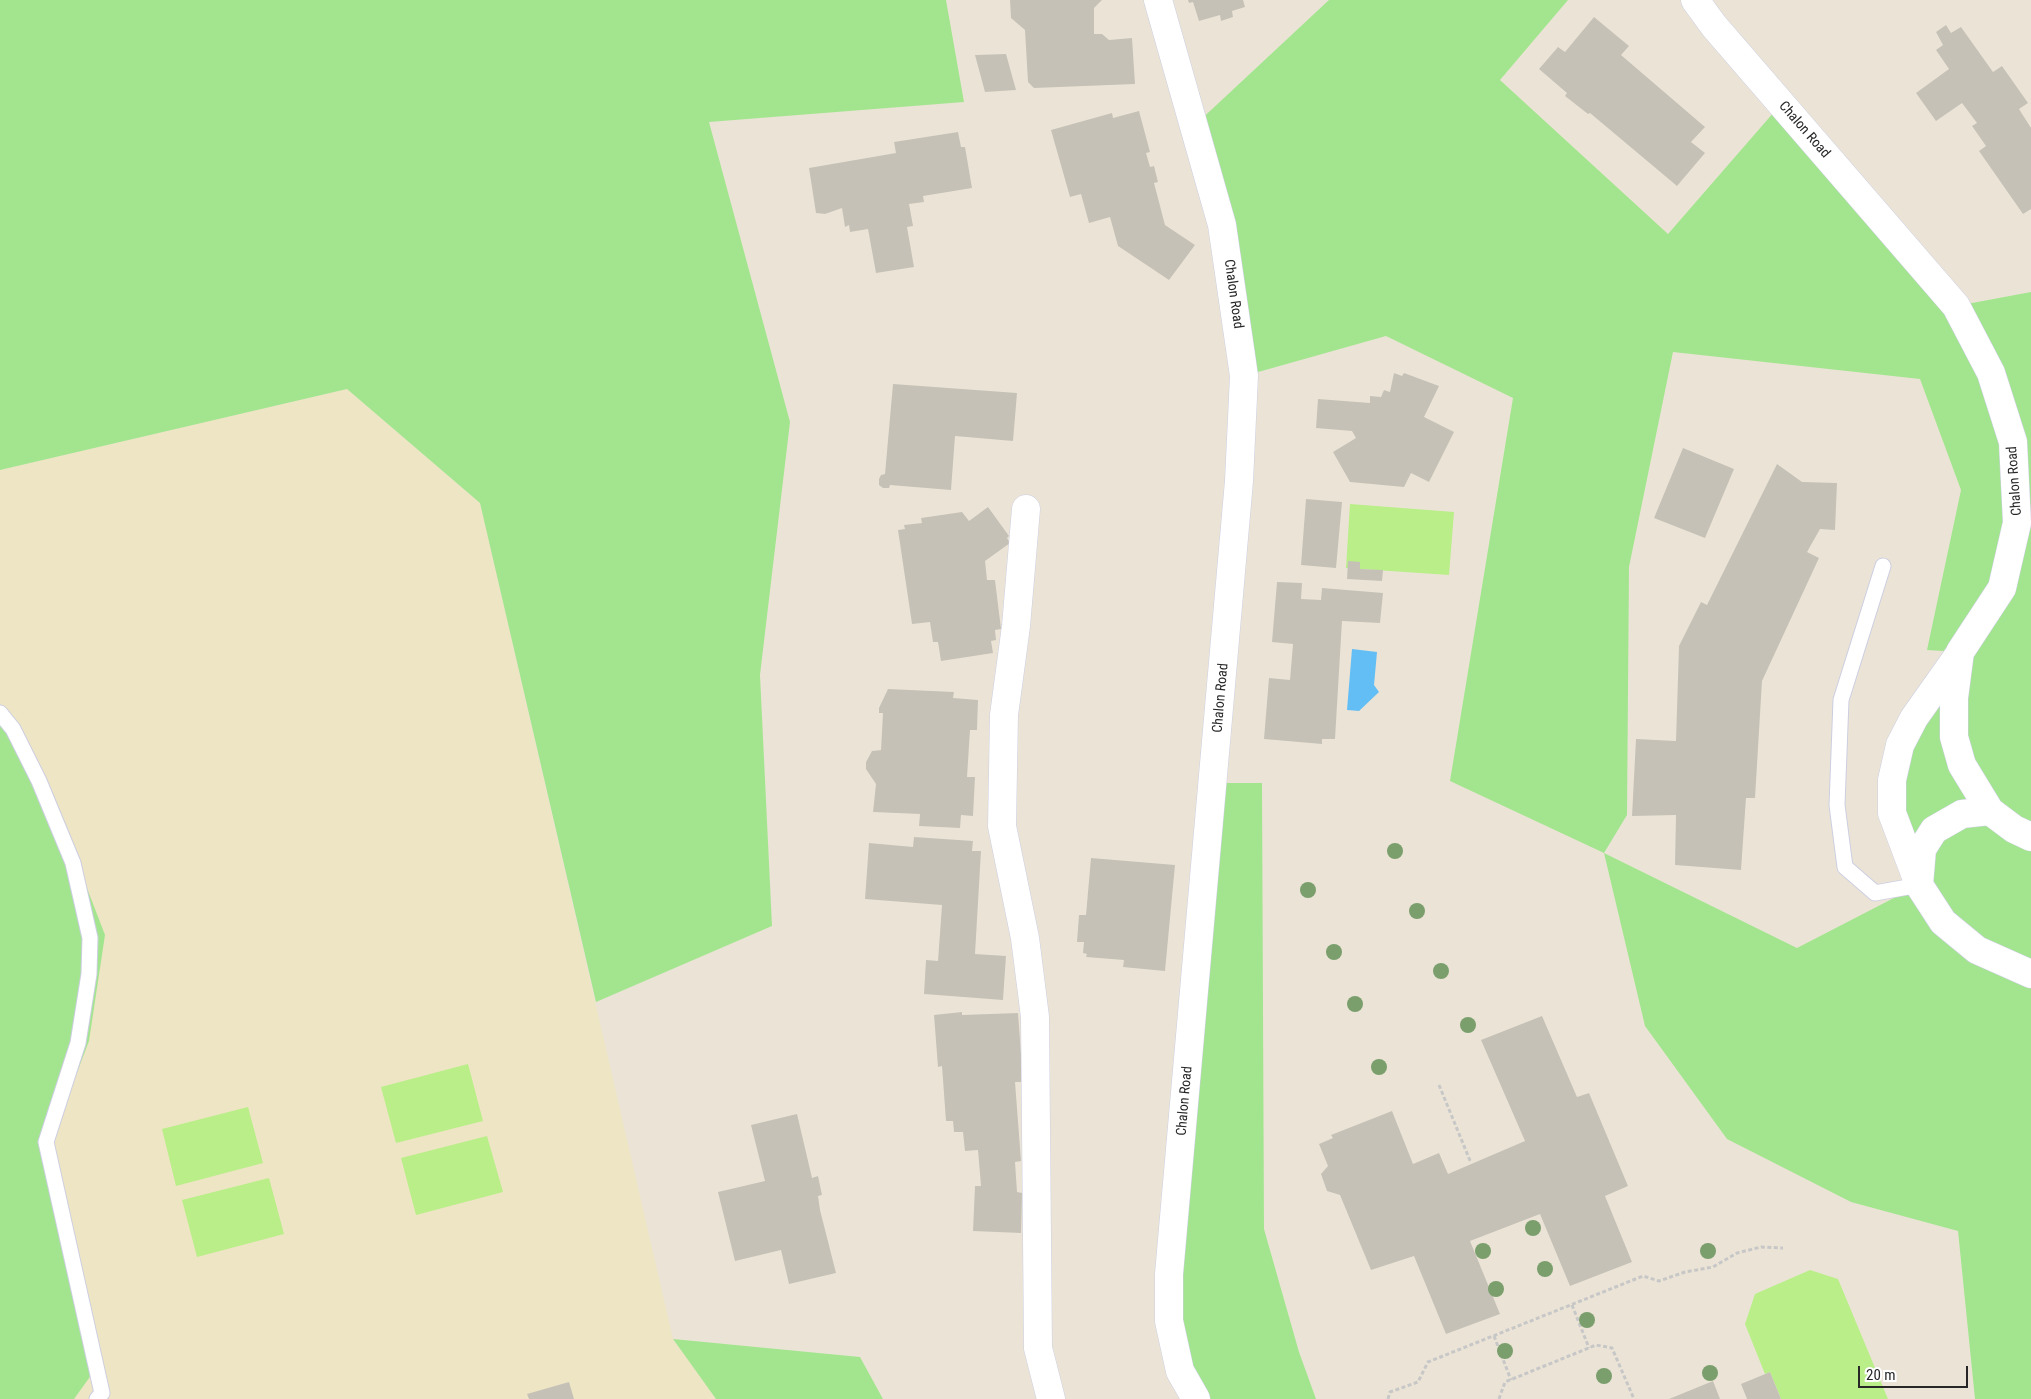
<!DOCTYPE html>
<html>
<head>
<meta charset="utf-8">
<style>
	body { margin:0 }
	#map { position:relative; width:2031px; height:1399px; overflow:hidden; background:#ebe4d6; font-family:"Roboto Condensed",sans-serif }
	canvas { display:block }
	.scale { position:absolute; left:1858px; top:1366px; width:110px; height:22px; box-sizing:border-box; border:2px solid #272727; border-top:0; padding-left:6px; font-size:15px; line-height:18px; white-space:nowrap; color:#272727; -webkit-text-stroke:4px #fff; paint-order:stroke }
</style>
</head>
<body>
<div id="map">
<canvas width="2031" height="1399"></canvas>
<div class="scale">20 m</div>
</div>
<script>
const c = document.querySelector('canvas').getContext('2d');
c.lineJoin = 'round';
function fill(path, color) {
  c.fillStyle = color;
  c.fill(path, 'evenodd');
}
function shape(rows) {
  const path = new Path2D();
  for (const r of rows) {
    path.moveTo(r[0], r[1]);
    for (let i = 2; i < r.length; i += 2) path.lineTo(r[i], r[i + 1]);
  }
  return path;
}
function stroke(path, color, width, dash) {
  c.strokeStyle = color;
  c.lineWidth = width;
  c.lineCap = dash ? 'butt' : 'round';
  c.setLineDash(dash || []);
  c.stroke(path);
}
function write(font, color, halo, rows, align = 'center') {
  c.font = font + ' "Roboto Condensed",sans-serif';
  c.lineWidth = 4;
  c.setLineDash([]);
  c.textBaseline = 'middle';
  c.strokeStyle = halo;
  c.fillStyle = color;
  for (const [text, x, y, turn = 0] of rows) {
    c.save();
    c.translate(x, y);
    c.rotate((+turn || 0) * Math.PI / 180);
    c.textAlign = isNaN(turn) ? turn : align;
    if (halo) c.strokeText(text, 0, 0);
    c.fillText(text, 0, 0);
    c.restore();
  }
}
fill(shape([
	[347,389,480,503,673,1339,716,1399,74,1399,92,1374,51,1141,0,710,0,470]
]), '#eee5c4');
fill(shape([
	[0,0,946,0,964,102,709,122,790,422,760,675,772,926,596,1002,480,503,347,389,0,470],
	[1329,0,1568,0,1500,80,1668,234,1781,104,1956,306,2031,292,2031,1399,1975,1399,1958,1231,1851,1202,1727,1139,1645,1026,1604,853,1450,781,1513,398,1386,336,1244,376,1195,125],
	[1673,352,1920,379,1961,490,1927,650,1960,652,1892,780,1919,885,1797,948,1604,853,1627,815,1629,567],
	[0,710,67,836,105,935,89,1041,51,1141,92,1374,74,1399,0,1399],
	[1213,783,1262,783,1264,1229,1299,1352,1316,1399,1196,1399,1169,1321],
	[673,1339,860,1357,883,1399,716,1399]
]), '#a3e58f');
fill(shape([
	[1350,504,1454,512,1449,575,1346,568],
	[468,1064,483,1121,396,1143,381,1087],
	[248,1107,263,1163,176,1186,162,1129],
	[487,1136,503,1192,416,1215,401,1158],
	[269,1178,284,1234,197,1257,182,1200],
	[1810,1270,1838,1279,1888,1399,1781,1399,1770,1372,1765,1374,1745,1324,1755,1294]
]), '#b9ee89');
fill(shape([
	[1352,649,1377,652,1374,685,1379,692,1359,711,1347,710]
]), '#62bef4');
fill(shape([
	[1010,0,1102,0,1094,8,1094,34,1102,34,1109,40,1132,38,1135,84,1034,88,1028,82,1025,30,1011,18],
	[1188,0,1243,0,1245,7,1232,11,1233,17,1221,21,1220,15,1199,21,1193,2,1189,3],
	[1594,17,1629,46,1621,55,1705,127,1691,142,1705,153,1677,186,1590,113,1588,114,1565,96,1567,93,1539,69,1558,47,1565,52],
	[1946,25,1951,33,1961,27,1993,72,2002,66,2028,103,2019,109,2031,128,2031,209,2023,214,1979,151,1986,146,1972,126,1977,123,1962,103,1936,121,1916,93,1949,69,1936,50,1943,45,1936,32],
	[1006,54,1016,90,985,92,975,55],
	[1139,111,1150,152,1146,153,1150,167,1154,166,1158,182,1154,183,1165,225,1195,245,1169,280,1118,246,1110,217,1089,223,1081,194,1070,197,1051,130,1112,113,1113,118],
	[958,132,961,147,965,147,972,188,923,196,924,202,909,204,913,226,907,227,914,267,876,273,868,229,850,232,849,225,845,227,842,208,825,214,816,213,809,168,896,153,894,142],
	[1394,373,1402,376,1404,373,1439,386,1424,417,1454,432,1429,482,1411,473,1404,487,1350,482,1333,452,1356,438,1352,431,1316,428,1318,399,1370,403,1370,396,1381,397,1384,390,1390,392],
	[893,384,1017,393,1013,441,955,436,951,490,890,485,889,488,883,488,879,485,879,479,881,475,885,474],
	[1683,448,1734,469,1705,538,1654,518],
	[1777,464,1802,482,1837,483,1835,530,1820,529,1807,552,1819,558,1762,681,1755,798,1746,798,1741,870,1675,865,1676,815,1632,816,1636,739,1676,741,1679,646,1701,602,1707,605],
	[1306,499,1342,502,1336,568,1301,565],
	[988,507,1009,536,1007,538,1010,543,985,561,987,580,995,580,1001,629,995,630,996,640,991,641,993,653,941,661,938,642,933,642,930,622,912,624,898,530,905,529,904,525,922,523,921,518,962,512,969,521],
	[1348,561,1360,562,1360,569,1383,570,1382,581,1347,579],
	[1277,582,1302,583,1301,599,1321,600,1322,588,1383,593,1380,623,1342,621,1335,739,1322,739,1322,744,1264,739,1269,678,1290,680,1293,644,1272,642],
	[888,689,954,692,953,698,978,700,977,730,970,730,967,777,975,777,973,816,961,815,960,828,919,826,920,814,873,812,876,784,866,769,866,762,872,751,881,750,883,713,879,713,879,708],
	[914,837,973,841,972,851,981,851,975,954,1006,956,1003,1000,924,994,926,960,938,961,942,905,865,899,869,843,913,847],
	[1091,858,1175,865,1165,971,1123,967,1124,960,1086,957,1087,954,1083,953,1084,942,1077,942,1079,915,1086,915],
	[962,1012,962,1015,1018,1013,1023,1082,1015,1082,1021,1161,1015,1162,1017,1192,1022,1193,1021,1233,973,1231,975,1186,981,1186,978,1150,965,1151,963,1132,954,1132,953,1121,946,1121,942,1066,938,1067,934,1015],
	[1542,1016,1577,1097,1589,1093,1628,1186,1605,1196,1632,1262,1570,1286,1540,1214,1470,1241,1500,1314,1446,1334,1414,1256,1371,1270,1340,1195,1327,1191,1321,1174,1328,1166,1319,1144,1333,1138,1331,1135,1392,1111,1413,1164,1439,1153,1448,1174,1525,1141,1481,1040],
	[797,1114,812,1178,818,1176,822,1195,818,1196,820,1210,836,1273,789,1284,781,1250,735,1261,718,1192,765,1181,751,1125],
	[1770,1372,1781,1399,1747,1399,1741,1384],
	[1713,1381,1720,1399,1669,1399],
	[569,1382,574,1399,529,1399,527,1394]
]), '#c5c1b7');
const lane = shape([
	[1883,566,1841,700,1837,805,1845,867,1875,893,1919,885],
	[0,713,13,729,39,781,73,863,90,938,89,974,78,1043,46,1142,102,1393,97,1399]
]);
const street = shape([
	[1158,0,1222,225,1244,376,1239,481,1169,1274,1169,1321,1180,1371,1196,1399],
	[1695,0,1714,26,1956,306,1991,373,2013,442,2017,523,2002,588,1960,652,1954,698,1954,737,1962,765,1990,811,2014,829,2031,837],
	[1026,509,1016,626,1004,715,1002,826,1025,938,1035,1017,1038,1348,1051,1399],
	[1990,811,1962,814,1934,830,1922,849,1919,885,1943,922,1977,950,2031,974],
	[1918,882,1892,813,1892,780,1900,745,1914,718,1960,653]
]);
stroke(lane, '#cccee1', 17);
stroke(street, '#cccee1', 29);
stroke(shape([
	[1439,1085,1471,1163],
	[1572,1305,1589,1348],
	[1494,1336,1511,1380],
	[1388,1399,1390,1392,1418,1382,1428,1362,1643,1276,1659,1281,1685,1272,1713,1267,1737,1253,1761,1247,1783,1248],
	[1499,1399,1505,1382,1596,1345,1612,1348,1634,1399]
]), '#c7c7c7', 3, [4, 2.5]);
stroke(lane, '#fff', 15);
stroke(street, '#fff', 28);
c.fillStyle = '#7a9e6c';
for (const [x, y] of [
	[1395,851],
	[1308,890],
	[1417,911],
	[1334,952],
	[1441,971],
	[1355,1004],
	[1468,1025],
	[1379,1067],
	[1533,1228],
	[1483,1251],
	[1708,1251],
	[1545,1269],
	[1496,1289],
	[1587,1320],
	[1505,1351],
	[1710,1373],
	[1604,1376]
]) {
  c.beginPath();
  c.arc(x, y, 8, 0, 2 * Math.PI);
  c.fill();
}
write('14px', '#272727', '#fff', [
	["Chalon Road",1804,130,49],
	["Chalon Road",1233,294,82],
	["Chalon Road",2015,481,-94],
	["Chalon Road",1221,698,-85],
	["Chalon Road",1185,1101,-85]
]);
</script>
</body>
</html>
